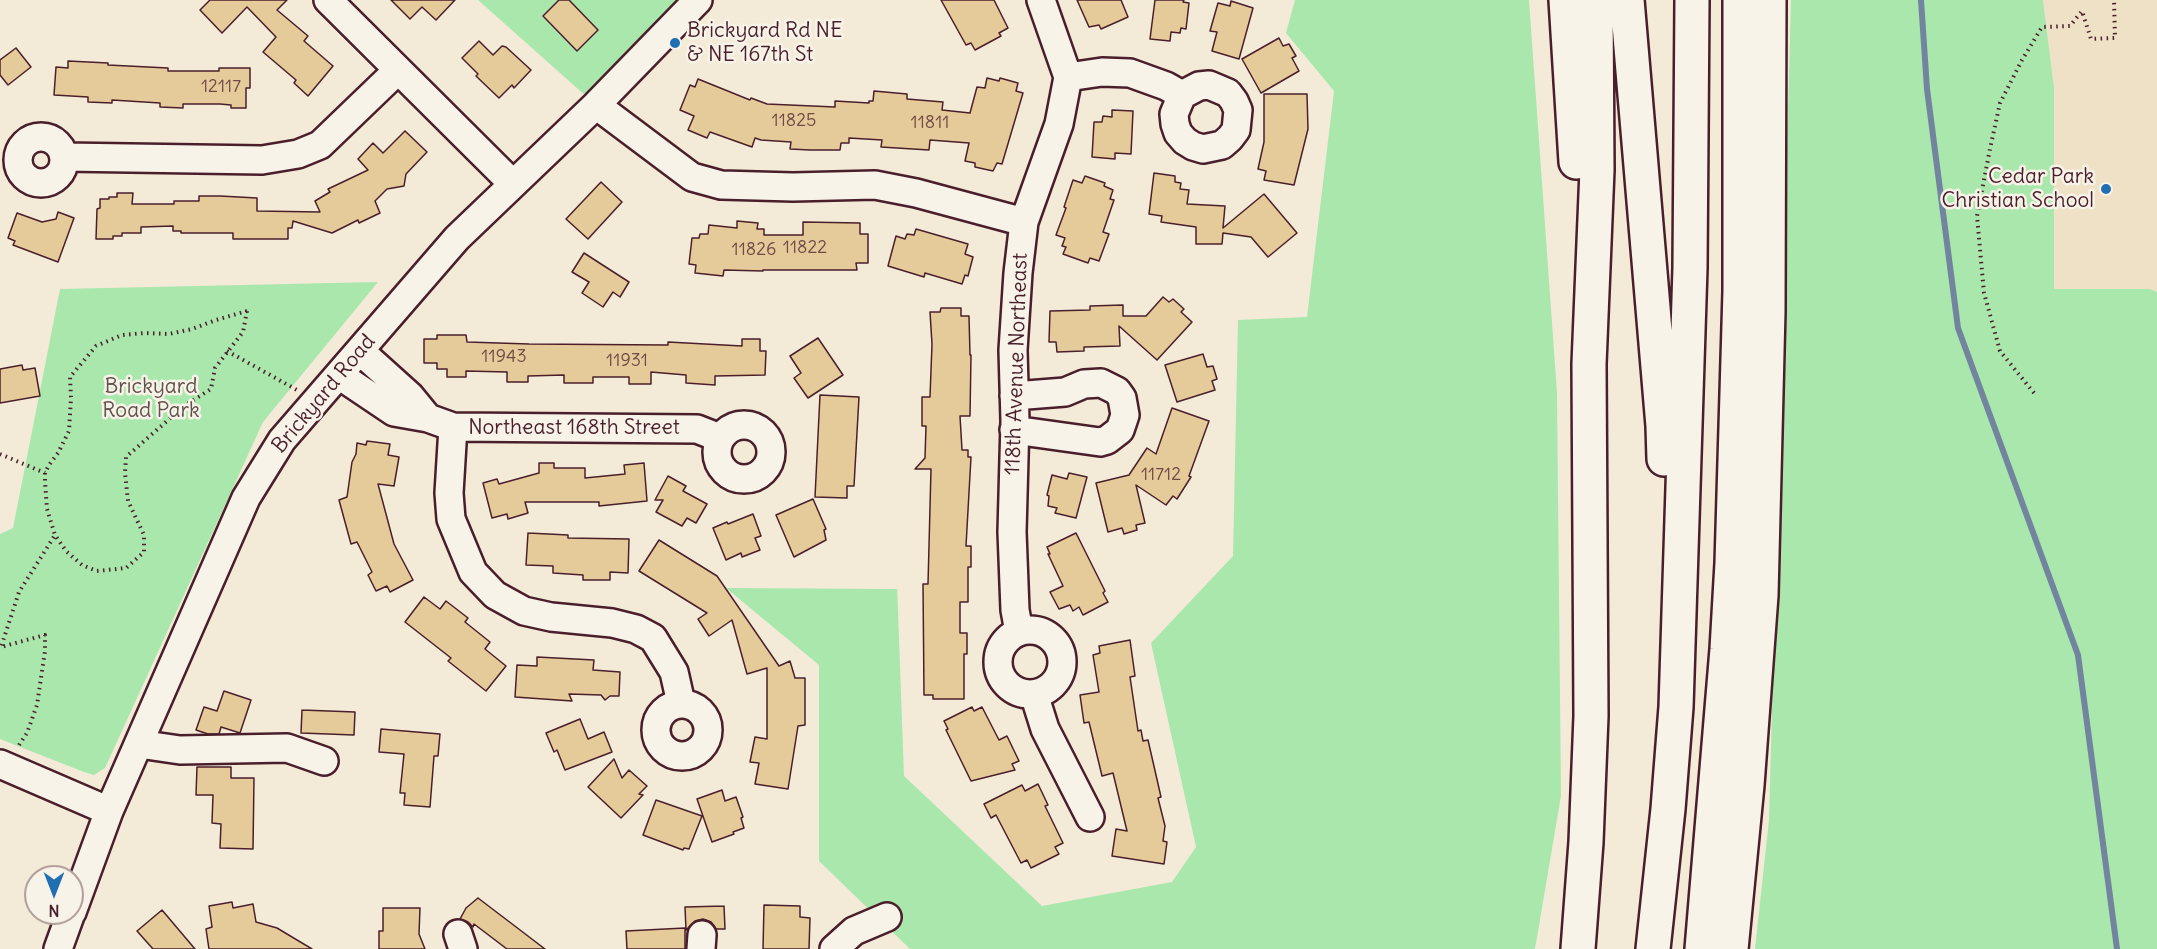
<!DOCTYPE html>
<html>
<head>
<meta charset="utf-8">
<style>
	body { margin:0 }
	#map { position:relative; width:2157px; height:949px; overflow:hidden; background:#f3ebd8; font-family:Delius,sans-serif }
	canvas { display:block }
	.north { position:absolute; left:24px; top:865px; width:60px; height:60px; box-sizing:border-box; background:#f7f3e8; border:2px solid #b29e9c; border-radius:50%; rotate:180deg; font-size:16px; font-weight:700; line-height:24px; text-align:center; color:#4a1f2b }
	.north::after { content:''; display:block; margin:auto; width:21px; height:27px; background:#1f6fb2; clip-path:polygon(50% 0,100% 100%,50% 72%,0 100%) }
</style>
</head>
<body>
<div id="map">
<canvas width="2157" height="949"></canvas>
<div class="north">N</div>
</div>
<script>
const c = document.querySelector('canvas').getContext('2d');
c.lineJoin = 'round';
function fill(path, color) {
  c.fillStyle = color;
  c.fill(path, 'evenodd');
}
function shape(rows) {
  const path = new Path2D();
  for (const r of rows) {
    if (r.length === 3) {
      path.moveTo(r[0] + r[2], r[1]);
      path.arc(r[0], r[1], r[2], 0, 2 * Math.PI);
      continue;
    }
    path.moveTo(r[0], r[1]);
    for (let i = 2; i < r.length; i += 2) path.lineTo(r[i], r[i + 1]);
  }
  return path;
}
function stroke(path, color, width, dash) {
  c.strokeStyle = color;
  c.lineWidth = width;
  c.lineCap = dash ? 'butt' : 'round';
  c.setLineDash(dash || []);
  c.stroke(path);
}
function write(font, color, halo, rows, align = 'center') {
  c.font = font + ' Delius,sans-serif';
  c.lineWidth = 5;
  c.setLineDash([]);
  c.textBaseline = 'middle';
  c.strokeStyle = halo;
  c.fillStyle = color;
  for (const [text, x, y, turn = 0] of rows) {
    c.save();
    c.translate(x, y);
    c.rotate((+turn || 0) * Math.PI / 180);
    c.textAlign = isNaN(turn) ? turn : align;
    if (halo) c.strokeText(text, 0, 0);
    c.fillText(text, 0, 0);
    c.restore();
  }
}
fill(shape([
	[2043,0,2157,0,2157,292,2149,289,2054,289,2054,88]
]), '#efe1c5');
fill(shape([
	[478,0,699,0,596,105],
	[1295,0,1529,0,1557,393,1561,796,1535,949,910,949,819,861,819,665,726,588,897,589,897,583,904,776,1042,906,1172,882,1196,847,1151,643,1233,556,1238,320,1307,317,1334,91,1286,33],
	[1791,0,2043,0,2054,88,2054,289,2150,289,2157,292,2157,949,1755,949,1769,820],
	[378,282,263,422,105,768,94,775,84,772,0,739,0,534,13,528,60,289]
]), '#aae7ad');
stroke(shape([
	[1921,0,1927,89,1958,328,2078,655,2117,949]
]), '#73849f', 6);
const building = shape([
	[210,0,287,0,277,10,308,36,304,41,333,66,308,96,294,83,296,80,263,52,276,37,247,7,222,33,200,10,210,0],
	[391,0,455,0,436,20,422,7,410,19,391,0],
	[559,0,569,0,598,30,577,51,543,16,559,0],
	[941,0,994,0,1008,28,999,33,1001,36,975,50,971,43,966,45,941,0],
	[1077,0,1121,0,1128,17,1101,29,1099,25,1089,27,1077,0],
	[1155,0,1184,0,1183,2,1189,3,1186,29,1181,28,1180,33,1171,32,1170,41,1150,39,1155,0],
	[1231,1,1253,8,1239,59,1212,51,1217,32,1210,31,1218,3,1230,6,1231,1],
	[1279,38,1283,46,1289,44,1296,56,1292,58,1299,71,1261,93,1242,59,1279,38],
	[479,41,493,55,502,46,506,47,531,70,514,88,512,85,499,98,476,76,478,74,462,58,479,41],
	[16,48,31,67,8,85,0,75,0,60,16,48],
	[68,61,108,63,108,65,168,68,168,71,219,71,219,68,250,68,250,88,246,88,246,108,231,108,231,105,220,104,183,104,183,108,160,107,160,103,112,100,112,103,88,102,88,97,54,95,56,67,68,68,68,61],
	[987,78,999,81,1000,78,1018,83,1016,91,1023,93,1002,164,997,163,993,171,975,167,975,163,965,161,969,143,930,140,929,150,881,147,882,140,849,138,849,143,841,143,840,150,810,150,790,149,791,142,761,140,755,138,752,147,710,132,707,138,688,130,694,116,680,110,690,85,695,87,698,79,750,100,751,98,767,104,835,107,835,101,869,103,869,101,873,101,874,91,907,94,907,99,943,102,942,110,970,113,977,87,985,88,987,78],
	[1264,94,1307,94,1308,129,1294,185,1264,180,1266,171,1258,169,1264,142,1264,94],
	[1112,110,1133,111,1131,154,1115,153,1115,159,1092,157,1094,122,1102,122,1103,116,1112,117,1112,110],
	[405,131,427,152,406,174,404,186,387,189,375,201,380,213,359,223,358,220,332,233,293,221,292,228,288,228,288,239,233,239,233,233,181,233,181,231,173,231,173,226,141,227,141,233,122,233,122,236,113,236,113,239,96,239,97,209,100,208,100,199,109,199,109,197,117,197,117,193,133,193,132,204,174,204,174,201,199,201,199,196,220,196,257,198,257,211,320,212,315,201,330,192,328,189,368,170,358,159,373,143,383,153,405,131],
	[1154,173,1175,176,1175,182,1181,183,1180,189,1189,190,1187,204,1225,206,1223,228,1264,194,1297,233,1268,257,1251,237,1223,233,1222,244,1196,244,1196,227,1161,222,1162,216,1149,214,1154,173],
	[1085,176,1105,183,1104,186,1113,190,1110,199,1114,200,1103,232,1109,234,1099,261,1090,258,1088,263,1063,254,1066,247,1062,246,1065,238,1056,235,1066,208,1064,207,1073,180,1082,183,1085,176],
	[601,182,622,202,588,239,566,219,601,182],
	[58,212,74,218,58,262,13,245,15,241,8,238,17,213,42,222,56,219,58,212],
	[737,221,758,223,757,229,764,229,764,235,803,235,803,222,860,223,860,234,868,234,868,263,856,263,857,270,763,270,763,271,724,270,723,276,695,273,696,265,689,264,692,238,699,238,700,234,708,234,709,225,737,228,737,221],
	[916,229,968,244,965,254,973,257,968,276,965,275,962,284,925,273,924,277,888,266,896,236,905,239,907,234,914,235,916,229],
	[584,253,629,282,620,297,613,292,603,307,582,293,589,282,572,272,584,253],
	[1163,297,1169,302,1173,299,1184,309,1181,312,1192,322,1157,360,1119,326,1120,346,1084,347,1084,351,1057,352,1056,342,1049,342,1050,311,1090,310,1090,306,1123,305,1123,316,1146,316,1163,297],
	[941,308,961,308,961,316,969,316,970,355,971,355,970,416,960,416,962,450,968,450,968,457,971,457,966,546,971,546,971,567,968,567,968,602,960,602,960,633,967,633,967,654,964,654,964,699,933,699,933,695,924,695,923,584,928,584,931,469,915,469,925,458,926,426,922,426,922,397,930,397,932,344,930,312,940,312,941,308],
	[437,335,466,335,467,342,529,344,668,345,668,342,742,346,742,339,760,339,760,351,766,351,765,375,715,376,715,385,686,383,686,375,651,372,651,384,629,384,629,377,593,377,593,383,564,383,564,375,528,376,528,382,507,382,507,372,466,371,466,377,447,377,447,369,437,369,437,363,424,363,424,339,437,339,437,335],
	[818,338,843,375,808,398,794,378,801,373,790,356,818,338],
	[1203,354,1207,367,1213,366,1217,379,1212,381,1215,390,1177,402,1165,365,1203,354],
	[22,365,23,370,35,368,40,396,0,403,0,369,22,365],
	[820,395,859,397,854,486,847,486,847,498,815,497,820,395],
	[1172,408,1209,421,1189,476,1191,477,1177,499,1173,496,1166,505,1136,485,1145,523,1136,525,1137,530,1124,534,1122,528,1108,532,1096,483,1129,475,1147,448,1156,454,1172,408],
	[367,441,390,444,388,455,399,457,394,486,378,484,394,544,413,580,390,592,387,586,376,591,368,575,372,572,357,542,351,544,339,500,347,497,352,462,356,454,357,443,366,445,367,441],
	[539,463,554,463,554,468,585,468,585,478,625,474,624,465,644,463,647,501,599,506,599,502,525,502,528,513,508,519,507,514,492,518,483,483,497,479,499,484,539,473,539,463],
	[1069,473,1087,477,1076,518,1055,513,1057,508,1048,506,1049,496,1047,495,1052,475,1067,479,1069,473],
	[668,476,686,486,683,491,707,504,696,523,687,518,682,526,656,512,663,500,655,500,668,476],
	[813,499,826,529,824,530,826,540,794,557,776,515,813,499],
	[753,514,761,536,755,538,760,550,742,557,741,553,726,560,713,528,727,522,728,524,753,514],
	[528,533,568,535,568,538,629,539,628,573,610,572,610,580,583,580,583,575,553,573,553,566,526,565,528,533],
	[1076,533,1105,591,1103,593,1108,602,1083,615,1079,607,1073,611,1070,605,1059,609,1050,592,1063,586,1048,554,1050,554,1047,547,1076,533],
	[659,540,717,576,779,666,790,661,795,678,805,678,805,725,798,726,788,789,755,784,759,763,750,762,755,737,767,739,767,668,747,674,732,620,709,636,698,619,707,613,639,571,659,540],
	[424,597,440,609,446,601,468,618,465,622,490,642,485,649,506,666,486,691,448,661,451,658,405,622,424,597],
	[1130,640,1135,676,1130,677,1138,731,1141,730,1143,741,1148,740,1161,797,1158,798,1165,826,1163,841,1167,842,1164,864,1112,856,1116,829,1127,831,1113,773,1102,776,1089,722,1084,723,1080,695,1099,692,1093,655,1100,653,1099,646,1130,640],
	[537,657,594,660,593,670,620,672,619,696,610,696,605,700,601,695,569,694,572,701,515,697,517,665,537,666,537,657],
	[224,691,251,700,240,733,221,727,219,734,208,734,196,730,204,707,217,711,224,691],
	[972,707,974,711,982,707,999,740,1007,736,1019,761,1012,764,1015,770,971,781,946,730,948,729,944,721,972,707],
	[302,710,355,712,354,735,301,733,302,710],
	[580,719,588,739,604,732,612,752,565,770,557,750,554,752,546,733,580,719],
	[381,729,440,734,438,756,434,756,430,807,404,805,405,793,400,793,404,754,379,752,381,729],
	[614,759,622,778,629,770,647,786,639,794,643,795,621,818,588,787,614,759],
	[197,767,231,767,231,778,254,778,253,849,220,848,221,824,212,823,213,795,196,795,197,767],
	[1038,784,1048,805,1045,806,1063,843,1055,847,1059,854,1031,868,1027,860,1021,863,996,815,991,818,984,804,1022,785,1025,791,1038,784],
	[722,790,725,801,736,797,743,817,741,818,744,828,733,832,734,834,712,842,697,799,722,790],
	[656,800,702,816,689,849,684,848,683,850,643,835,656,800],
	[478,898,524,933,545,949,507,949,474,924,473,927,468,922,460,919,466,908,478,898],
	[232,902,233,908,253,904,256,922,277,928,312,949,209,949,206,929,212,927,209,906,232,902],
	[764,905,800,906,800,917,810,918,809,949,763,949,764,905],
	[724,906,725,929,716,929,711,922,703,919,695,921,686,930,685,907,724,906],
	[383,908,420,908,419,934,425,949,379,949,379,931,383,931,383,908],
	[162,910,195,949,153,949,137,931,162,910],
	[685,928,685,949,627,949,626,931,685,928]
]);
fill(building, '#e5cb9a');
stroke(building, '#4a1f2b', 1.5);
const minor = shape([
	[328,0,513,184],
	[1068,77,1102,72,1130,73,1166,86,1182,95,1174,114,1175,124,1178,133,1185,141,1193,146,1203,149,1222,145,1230,138,1236,130,1238,110,1234,101,1228,93,1209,85,1199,86,1182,95],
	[596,105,692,177,721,185,793,187,875,185,916,193,1024,222],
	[41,160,23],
	[64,157,262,160,298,154,320,145,398,70],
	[339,375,394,412,428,418,410,396,360,351],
	[1014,396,1065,392,1084,384,1101,383,1117,391,1122,398,1125,415,1120,430,1107,440,1100,442,1014,430],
	[428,418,453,427,697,429,720,438],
	[744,452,27],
	[453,427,449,493,451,519,473,572,495,595,524,611,551,617,612,623,636,629,653,638,674,672,681,703],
	[1030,662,32],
	[1019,632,1015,610,1012,532,1015,421,1013,350,1018,273,1024,222,1059,124,1068,77,1041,0],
	[1034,694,1045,729,1090,817],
	[682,730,26],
	[139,744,180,750,287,748,324,761],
	[0,764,109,811],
	[72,912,109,811,246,498,282,440,457,238,596,105,698,0],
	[458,934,463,949],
	[58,949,71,913],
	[701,949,702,935],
	[834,949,854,931,887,917]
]);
const highway = shape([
	[1566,0,1576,162],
	[1627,0,1663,426,1664,459],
	[1578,949,1586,842,1591,716,1589,364,1597,170,1596,0],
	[1653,949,1668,809,1676,707,1690,268,1692,0],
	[1702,949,1727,649,1732,563,1740,291,1740,0],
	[1731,949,1747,785,1761,595,1768,311,1769,0]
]);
stroke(minor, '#4a1f2b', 32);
stroke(highway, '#4a1f2b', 38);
stroke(shape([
	[247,311,243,332,215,368,211,389,184,406,126,457,125,473,128,501,144,535,144,552,126,568,97,571,82,565,66,551,55,535,47,509,45,482,45,473,49,465,58,453,69,431,71,398,70,377,96,346,122,335,145,333,169,334,192,329,216,320,247,311],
	[227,351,297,390],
	[2034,393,2000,351,1984,293,1977,216,1990,149,2000,103,2022,60,2042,27,2070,26,2082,11,2091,39,2115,38,2114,0],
	[0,454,45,473],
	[19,745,27,733,37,705,45,651,45,635,1,647,19,592,55,535]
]), '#4a1f2b', 4, [1.5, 4.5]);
stroke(minor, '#f7f3e8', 27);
stroke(highway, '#f7f3e8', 33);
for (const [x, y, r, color] of [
	[675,43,6,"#1f6fb2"],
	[2106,189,6,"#1f6fb2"]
]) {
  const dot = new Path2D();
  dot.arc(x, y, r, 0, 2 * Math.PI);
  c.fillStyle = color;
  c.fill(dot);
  stroke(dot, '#f7f3e8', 2);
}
write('18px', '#714a47', null, [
	["12117",221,87],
	["11825",794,121],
	["11811",930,123],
	["11822",805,248],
	["11826",754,250],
	["11943",504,357],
	["11931",627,361],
	["11712",1161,475]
]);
write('21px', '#4a1f2b', '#f7f3e8', [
	["Brickyard Rd NE",687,31],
	["& NE 167th St",687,55],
	["Cedar Park",2094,177,"right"],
	["Christian School",2094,201,"right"]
], 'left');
write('21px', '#4a1f2b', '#f7f3e8', [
	["118th Avenue Northeast",1017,364,-88],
	["Brickyard Road",324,394,-50],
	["Northeast 168th Street",574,428]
]);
write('21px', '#62514c', '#f7f3e8', [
	["Brickyard",151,387],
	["Road Park",151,411]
]);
</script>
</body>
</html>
